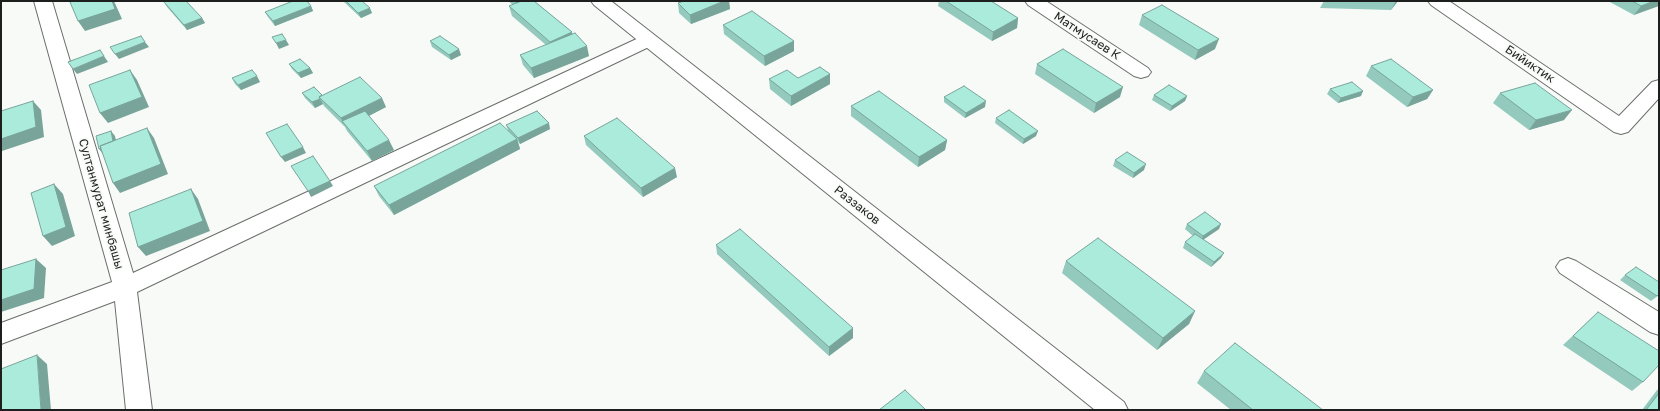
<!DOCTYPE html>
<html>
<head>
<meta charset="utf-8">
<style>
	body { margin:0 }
	#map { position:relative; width:1660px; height:411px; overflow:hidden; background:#f7faf7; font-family:"Golos Text",sans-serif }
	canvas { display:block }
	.frame { position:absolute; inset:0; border:2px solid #1d1f1e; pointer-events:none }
</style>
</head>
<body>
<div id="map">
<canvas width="1660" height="411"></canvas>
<div class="frame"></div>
</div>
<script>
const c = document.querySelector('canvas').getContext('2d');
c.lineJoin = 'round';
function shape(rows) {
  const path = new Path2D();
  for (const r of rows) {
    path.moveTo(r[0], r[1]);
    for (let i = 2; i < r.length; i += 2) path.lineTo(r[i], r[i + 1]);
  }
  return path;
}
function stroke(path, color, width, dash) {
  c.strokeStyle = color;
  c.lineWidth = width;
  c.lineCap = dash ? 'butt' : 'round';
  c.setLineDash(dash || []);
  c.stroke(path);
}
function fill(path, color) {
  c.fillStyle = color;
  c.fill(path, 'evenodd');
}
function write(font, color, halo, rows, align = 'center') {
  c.font = font + ' "Golos Text",sans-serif';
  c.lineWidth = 3.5;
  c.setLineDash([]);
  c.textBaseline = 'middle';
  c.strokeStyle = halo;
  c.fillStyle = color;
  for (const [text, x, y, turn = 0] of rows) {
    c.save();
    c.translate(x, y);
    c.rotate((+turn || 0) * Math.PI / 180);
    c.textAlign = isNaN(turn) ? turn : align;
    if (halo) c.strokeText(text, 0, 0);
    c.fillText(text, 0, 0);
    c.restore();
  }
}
const minor = shape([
	[34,1,52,1,133,273,643,36,649,34,655,36,658,40,655,44,137,292,152,410,126,410,115,301,1,344,1,323,112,282,34,1],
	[1025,1,1046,1,1148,68,1151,72,1148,76,1141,78,1134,76,1028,5,1025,1],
	[1428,1,1449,1,1619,116,1652,82,1659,80,1659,98,1628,132,1621,134,1614,132,1431,5,1428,1],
	[1568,258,1576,261,1659,312,1659,335,1650,332,1560,273,1556,267,1560,261,1568,258]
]);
const major = shape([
	[591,1,611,1,1124,402,1128,410,1095,410,594,5,591,1]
]);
stroke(minor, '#6b6e6b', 2);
stroke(major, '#6b6e6b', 2);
fill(minor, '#fff');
fill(major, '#fff');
fill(shape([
	[343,1,362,1,372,13,361,18],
	[508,1,534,1,572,32,572,34,589,56,534,78,523,65,520,55,546,45,512,16,509,6,513,5],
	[684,1,729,1,730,9,691,24,679,13,678,3],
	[939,1,991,1,1018,18,1017,28,992,41,938,6],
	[1324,1,1398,1,1391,10,1320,8],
	[1608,1,1659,1,1634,15],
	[164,2,202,18,205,23,187,30,167,7],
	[311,6,313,11,275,26,268,17,265,12],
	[1142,15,1215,49,1195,60,1139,25],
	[723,25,794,41,794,51,765,66,724,34],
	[430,41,461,55,451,60,432,47],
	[289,64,310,68,313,73,301,78,292,69],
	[1037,64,1120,97,1094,113,1035,74],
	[1371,66,1433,90,1427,99,1407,107,1366,76],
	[232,78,260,82,241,90,235,84],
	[798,78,830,84,791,106,770,89,769,79],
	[1330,89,1361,96,1338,103,1327,94],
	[302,93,322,95,386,107,369,116,394,150,372,161,347,131,345,127,324,106,323,104,315,108,305,98],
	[1500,93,1564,120,1529,130,1493,103],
	[1154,95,1187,96,1185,101,1170,111,1152,100],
	[944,97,985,107,965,118,944,102],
	[851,106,947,140,945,150,918,167,851,116],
	[996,118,1036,136,1023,144,995,123],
	[506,125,550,129,520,144,518,141,520,149,394,215,379,196,374,186,508,130],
	[584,136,677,177,643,197,586,145],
	[1115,160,1144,170,1133,178,1113,166],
	[1187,224,1219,229,1203,240,1221,258,1211,267,1183,248,1185,242,1193,236,1185,229],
	[716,245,853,338,829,356,717,254],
	[1066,261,1195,311,1189,324,1157,350,1062,273],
	[1625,275,1659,282,1659,295,1651,301,1620,280],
	[1598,312,1643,382,1632,391,1563,345],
	[1204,371,1323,410,1231,410,1197,383],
	[1659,389,1659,410,1642,410,1657,390]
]), '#93cabd');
fill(shape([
	[112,1,114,1,122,19,85,31,78,21],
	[724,1,729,1,730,9,691,24,690,15],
	[1396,1,1398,1,1391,10],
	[1654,1,1659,1,1659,6,1634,15,1641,6],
	[311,6,313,11,275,26,273,21],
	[370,8,372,13,361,18,358,13],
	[202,18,205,23,187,30,184,25],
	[1018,18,1017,28,992,41,993,32],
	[572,32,574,41,553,51,550,42],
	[1219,39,1215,49,1195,60,1198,50],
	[286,40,289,45,279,49,276,43],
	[794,41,794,51,765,66,764,56],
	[145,42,149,47,119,59,115,54],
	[587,46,589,56,534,78,531,68],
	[459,49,461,55,451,60,449,55],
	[104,56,108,62,77,74,73,69],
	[310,68,313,73,301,78,298,73],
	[130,70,137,80,149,107,108,123,100,113],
	[830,74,830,84,791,106,791,96],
	[257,76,260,82,241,90,238,85],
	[1123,87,1120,97,1094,113,1096,103],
	[1433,90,1427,99,1407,107,1413,97],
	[1363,91,1361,96,1338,103,1341,98],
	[1187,96,1185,101,1170,111,1172,106],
	[382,98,386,107,347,127,343,123,341,118],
	[320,99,323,104,315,108,312,102],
	[33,101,41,110,44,137,2,151,1,149,1,139],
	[986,101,985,107,965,118,966,113],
	[1572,110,1564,120,1529,130,1536,120],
	[549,123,550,129,520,144,518,138],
	[147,128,154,138,168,174,120,193,113,183],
	[111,131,115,136,118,149,103,154,99,149],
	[1038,131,1036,136,1023,144,1024,139],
	[517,139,520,149,394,215,389,205],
	[389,140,394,150,372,161,367,151],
	[947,140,945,150,918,167,919,157],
	[303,147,306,153,285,162,281,157],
	[1146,164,1144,170,1133,178,1134,173],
	[675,168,677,177,643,197,641,188],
	[330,181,333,186,311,197,308,191],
	[54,184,63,194,75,236,52,246,43,236],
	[191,189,198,199,210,231,146,256,138,247],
	[1221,224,1219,229,1201,241,1203,236],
	[1224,253,1221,258,1211,267,1214,262],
	[36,259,46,268,44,298,1,312,1,300],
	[1195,311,1189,324,1157,350,1163,338],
	[853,328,853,338,829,356,829,347],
	[37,355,47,364,51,410,41,410]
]), '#78a49a');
const building = shape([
	[74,1,112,1,115,9,78,21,70,2,74,1],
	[167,1,186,1,202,18,184,25,164,2,167,1],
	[293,1,307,1,311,6,273,21,265,12,293,1],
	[346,1,362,1,370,8,358,13,346,1],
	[514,1,521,1,517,3,514,1],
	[521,1,534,1,572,32,550,42,509,6,521,1],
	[684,1,724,1,690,15,678,3,684,1],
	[946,1,991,1,1018,18,993,32,946,1],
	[1632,1,1654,1,1641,6,1632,1],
	[1162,5,1219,39,1198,50,1142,15,1162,5],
	[752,11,794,41,764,56,723,25,752,11],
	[575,33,587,46,531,68,520,55,575,33],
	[282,34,286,40,276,43,272,37,282,34],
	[141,36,145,42,115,54,110,47,141,36],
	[440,36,459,49,449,55,430,41,440,36],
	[1063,49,1123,87,1096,103,1037,64,1063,49],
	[100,50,104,56,73,69,68,62,100,50],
	[300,59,310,68,298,73,289,64,300,59],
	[1391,59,1433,90,1413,97,1371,66,1391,59],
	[820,67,830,74,791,96,769,79,787,70,798,78,820,67],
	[130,70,142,97,100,113,89,85,130,70],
	[252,70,257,76,238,85,232,78,252,70],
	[360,77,382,98,341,118,319,97,360,77],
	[1352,82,1363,91,1341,98,1330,89,1352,82],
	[1535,83,1572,110,1536,120,1500,93,1535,83],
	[1169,85,1187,96,1172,106,1154,95,1169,85],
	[964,86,986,101,966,113,944,97,964,86],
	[314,87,322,95,319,97,320,99,312,102,302,93,314,87],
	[879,91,947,140,919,157,851,106,879,91],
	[33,101,36,127,1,139,1,111,33,101],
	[1009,110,1038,131,1024,139,996,118,1009,110],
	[365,111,389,140,367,151,342,121,365,111],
	[537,111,549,123,518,138,506,125,537,111],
	[617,118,675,168,641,188,584,136,617,118],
	[500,123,517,139,389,205,374,186,500,123],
	[287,124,303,147,281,157,266,133,287,124],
	[147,128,161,164,113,183,100,146,147,128],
	[111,131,113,141,100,146,101,148,99,149,96,136,111,131],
	[1127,152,1146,164,1134,173,1115,160,1127,152],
	[313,156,330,181,308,191,291,166,313,156],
	[54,184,66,227,43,236,31,193,54,184],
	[191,189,203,221,138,247,129,213,191,189],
	[1205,212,1221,224,1203,236,1187,224,1205,212],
	[740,229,853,328,829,347,716,245,740,229],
	[1195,234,1224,253,1214,262,1185,242,1195,234],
	[1098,238,1195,311,1163,338,1066,261,1098,238],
	[36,259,34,289,1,300,1,270,36,259],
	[1636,267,1659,282,1659,294,1657,296,1625,275,1636,267],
	[1598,312,1659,351,1659,365,1643,382,1573,336,1598,312],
	[1235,343,1323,410,1253,410,1204,371,1235,343],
	[37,355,41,410,1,410,1,369,37,355],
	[905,390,926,410,879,410,905,390],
	[1659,393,1659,410,1646,410,1659,393]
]);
fill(building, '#abebdc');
stroke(building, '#78a49a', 1);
write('12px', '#1d1f1e', '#f7faf7', [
	["Матмусаев К",1087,36,33],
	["Бийиктик",1530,64,34],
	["Султанмурат минбашы",101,204,74],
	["Раззаков",857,205,38]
]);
</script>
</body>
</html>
